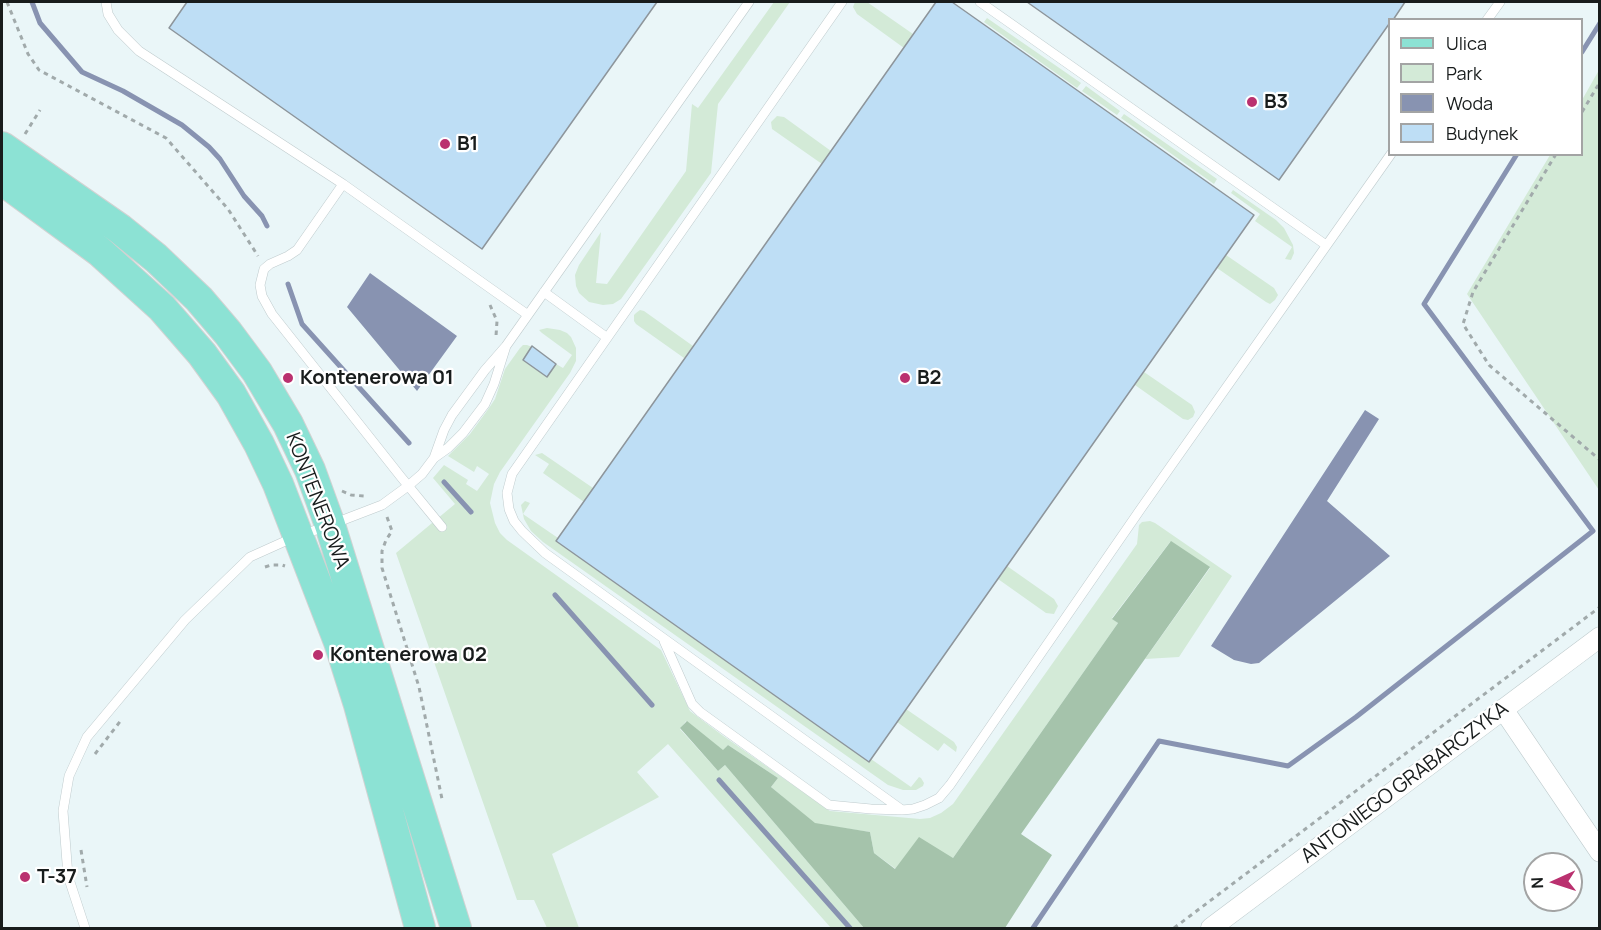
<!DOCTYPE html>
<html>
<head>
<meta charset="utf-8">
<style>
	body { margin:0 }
	#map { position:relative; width:1601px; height:930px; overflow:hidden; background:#eaf6f8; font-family:Manrope,sans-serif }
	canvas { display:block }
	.frame { position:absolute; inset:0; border:3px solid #181c1c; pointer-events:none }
	.legend { position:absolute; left:1388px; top:18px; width:195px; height:138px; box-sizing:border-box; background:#fff; border:2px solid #a3a4a4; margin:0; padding:8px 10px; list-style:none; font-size:18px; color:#181c1c }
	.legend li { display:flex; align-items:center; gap:12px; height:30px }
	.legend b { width:30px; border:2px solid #a3a4a4 }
	.north { position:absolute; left:1523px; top:852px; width:60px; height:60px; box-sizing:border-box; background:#fff; border:2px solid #a3a4a4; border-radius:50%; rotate:267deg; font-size:16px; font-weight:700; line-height:24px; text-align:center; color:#181c1c }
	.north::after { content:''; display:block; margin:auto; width:21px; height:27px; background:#ba316f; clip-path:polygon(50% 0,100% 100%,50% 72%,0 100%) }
</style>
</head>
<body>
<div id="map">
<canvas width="1601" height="930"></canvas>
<div class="frame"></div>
<ul class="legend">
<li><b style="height:8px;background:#8ce2d4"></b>Ulica</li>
<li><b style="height:16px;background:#d3ead7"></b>Park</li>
<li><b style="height:16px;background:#8893b1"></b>Woda</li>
<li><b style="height:16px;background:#bedef5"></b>Budynek</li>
</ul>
<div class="north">N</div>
</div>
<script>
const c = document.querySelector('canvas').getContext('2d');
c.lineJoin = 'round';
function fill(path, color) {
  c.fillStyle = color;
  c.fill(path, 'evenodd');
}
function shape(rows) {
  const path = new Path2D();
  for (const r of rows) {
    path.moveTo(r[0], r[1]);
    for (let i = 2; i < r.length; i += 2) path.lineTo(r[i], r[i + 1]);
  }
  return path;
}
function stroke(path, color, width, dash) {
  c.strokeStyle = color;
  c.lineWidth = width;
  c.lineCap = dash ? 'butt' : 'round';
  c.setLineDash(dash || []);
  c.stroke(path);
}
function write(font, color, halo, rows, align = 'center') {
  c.font = font + ' Manrope,sans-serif';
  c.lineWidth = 4.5;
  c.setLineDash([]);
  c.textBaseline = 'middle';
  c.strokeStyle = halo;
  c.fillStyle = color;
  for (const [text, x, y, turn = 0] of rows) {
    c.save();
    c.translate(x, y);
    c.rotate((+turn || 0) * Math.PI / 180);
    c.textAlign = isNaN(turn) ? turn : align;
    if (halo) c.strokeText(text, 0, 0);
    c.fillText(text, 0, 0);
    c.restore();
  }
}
fill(shape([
	[774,2,790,2,718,104,711,173,621,299,613,304,603,305,589,302,579,293,576,286,575,275,579,265,601,232,596,283,607,284,686,171,692,104,698,108],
	[855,2,867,2,913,34,904,48,857,14,853,7],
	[987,18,1081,83,1077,88,984,22],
	[1599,70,1599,490,1467,294,1550,155,1582,154,1582,100],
	[1086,86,1120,111,1117,115,1082,91],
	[1124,114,1217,179,1214,184,1121,118],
	[777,116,784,117,831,151,822,164,772,129,771,122],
	[1233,190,1276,220,1284,228,1293,245,1294,253,1291,260,1285,259,1292,247,1255,221,1260,214,1231,193],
	[1226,255,1274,288,1278,295,1275,300,1270,304,1266,302,1217,268],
	[640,310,644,311,693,346,684,358,636,324,634,321,634,315,636,313],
	[547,328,560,330,567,333,571,337,576,348,576,361,570,373,500,472,494,484,490,503,495,523,500,533,507,540,661,650,690,711,722,735,830,811,920,819,930,818,941,813,953,804,1137,544,1139,525,1142,522,1150,521,1155,523,1232,576,1179,657,1145,659,1210,568,1170,542,1112,618,1118,623,953,858,896,869,874,853,870,832,815,824,771,787,778,778,728,745,723,751,686,721,680,729,718,771,725,765,864,928,831,928,668,744,637,772,659,797,552,854,579,928,547,928,534,900,517,900,396,553,455,504,433,478,444,465,468,480,466,484,477,491,489,474,477,466,474,472,448,456,470,434,489,408,495,399,505,369,520,348,523,345,527,345,532,347,523,360,547,376,556,364,563,368,572,355,542,333,539,330],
	[1144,372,1192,405,1195,412,1193,417,1188,420,1183,419,1135,385],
	[542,453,593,488,584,502,543,473,549,464,535,455],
	[525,501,530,503,523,514,558,538,556,541,869,762,871,759,911,787,919,777,921,778,924,783,923,786,916,790,903,790,888,785,543,542,531,531,524,519,521,505],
	[1007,566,1054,599,1058,606,1054,614,1046,613,998,579],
	[906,709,954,742,957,747,956,752,944,743,938,751,897,722]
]), '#d3ead7');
fill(shape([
	[1171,541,1210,567,1021,834,1052,855,1005,928,864,928,725,765,718,771,680,728,687,721,723,750,728,745,778,778,771,787,815,823,870,832,874,853,895,869,919,837,953,858,1118,623,1112,619]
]), '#a5c3ab');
fill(shape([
	[370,273,457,336,417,391,347,307],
	[1365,410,1379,419,1327,501,1390,556,1259,663,1251,664,1234,660,1211,646]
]), '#8893b1');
stroke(shape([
	[32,2,40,23,82,72,123,91,182,125,209,147,220,159,244,196,262,216,267,226],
	[1582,52,1600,23],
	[288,284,302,324,409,443],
	[444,482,471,512],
	[555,595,652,705],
	[719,780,850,928],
	[1033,928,1159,741,1288,766,1356,717,1593,531,1424,304,1517,154]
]), '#8893b1', 5);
const building = shape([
	[187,2,657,2,482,249,169,28,187,2],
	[936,2,952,2,1254,215,869,762,556,541,936,2],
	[1027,2,1405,2,1393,20,1389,20,1389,24,1279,180,1027,2],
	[532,346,556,364,547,377,523,360,532,346]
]);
fill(building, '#bedef5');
stroke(building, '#8d959b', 1.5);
const lane = shape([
	[106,2,108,14,118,30,139,51,343,184,528,315],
	[842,2,512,474,507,493,509,509,514,521,522,531,545,553,902,810,913,809,925,805,939,798,950,785,1142,507,1391,154],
	[980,2,1326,245],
	[1487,20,1500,2],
	[343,184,297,250,288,256,270,264,264,269,260,285,262,296,272,314,401,477,442,527],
	[544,292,606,337],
	[434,458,444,430,452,415,485,370,506,346,749,2],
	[664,641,692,704,700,712,829,805,871,809,902,810],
	[85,928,68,876,63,811,69,776,87,737,185,620,250,557,290,539,330,525,382,505,408,486,422,474,434,458,448,448,463,433,485,404,494,384,506,346]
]);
const street = shape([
	[1503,709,1600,852],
	[1211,928,1600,637]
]);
const primary = shape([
	[2,147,120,229,156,258,199,299,228,333,257,372,288,424,310,470,330,525,456,928],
	[2,180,99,251,162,308,202,354,231,394,259,444,278,484,339,642,359,705,420,928]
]);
stroke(lane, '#bfcbcd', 10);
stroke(street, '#bfcbcd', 21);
stroke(primary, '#d1d2d2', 32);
stroke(shape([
	[7,2,28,54,39,70,166,138,228,209,258,256],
	[1582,112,1600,82],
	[25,134,40,110],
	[1556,154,1473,292,1463,324,1489,365,1600,460],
	[490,305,497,321,496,336],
	[342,491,351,495,364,496],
	[387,517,392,531,386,540,382,551,382,568,419,687,442,799],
	[265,567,271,565,282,565,285,566],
	[95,754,122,719],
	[81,850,87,887],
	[1174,928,1600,607]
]), '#a1aaab', 3, [4.5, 4.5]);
stroke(lane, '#fff', 9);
stroke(street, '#fff', 20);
stroke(primary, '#8ce2d4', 30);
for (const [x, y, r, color] of [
	[1252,102,6,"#ba316f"],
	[445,144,6,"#ba316f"],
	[288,378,6,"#ba316f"],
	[905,378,6,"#ba316f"],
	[318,655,6,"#ba316f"],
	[25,877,6,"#ba316f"]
]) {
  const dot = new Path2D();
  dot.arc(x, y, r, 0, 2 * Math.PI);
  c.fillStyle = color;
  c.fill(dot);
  stroke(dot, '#fff', 2);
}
write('bold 20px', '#181c1c', '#fff', [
	["B3",1264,102],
	["B1",457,144],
	["Kontenerowa 01",300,378],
	["B2",917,378],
	["Kontenerowa 02",330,655],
	["T-37",37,877]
], 'left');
write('20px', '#181c1c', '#fff', [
	["KONTENEROWA",317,501,69],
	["ANTONIEGO GRABARCZYKA",1405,783,-37]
]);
</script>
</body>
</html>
